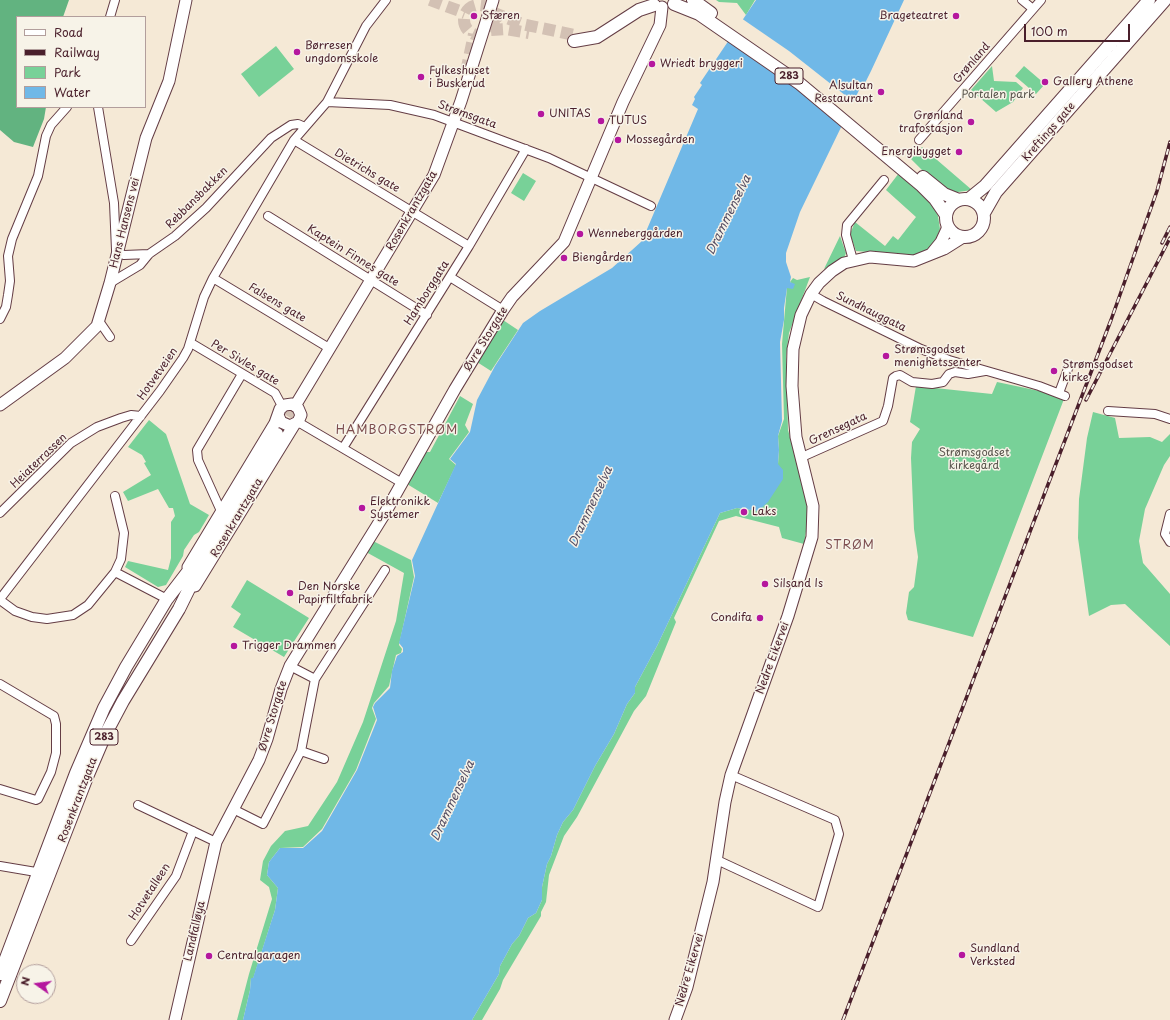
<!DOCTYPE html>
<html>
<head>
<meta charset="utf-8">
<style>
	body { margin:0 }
	#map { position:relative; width:1170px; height:1020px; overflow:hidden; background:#f5e9d6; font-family:"Playpen Sans",sans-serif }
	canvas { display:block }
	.legend { position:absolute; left:16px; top:16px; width:130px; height:92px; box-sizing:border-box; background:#f7f3e8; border:1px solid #b29e9c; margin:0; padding:5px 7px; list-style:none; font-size:12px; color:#4a1f2b }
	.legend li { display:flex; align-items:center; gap:8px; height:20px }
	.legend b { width:20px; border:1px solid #b29e9c }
	.north { position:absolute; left:16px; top:964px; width:40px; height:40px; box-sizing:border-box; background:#f7f3e8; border:1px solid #b29e9c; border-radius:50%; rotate:284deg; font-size:11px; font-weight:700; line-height:16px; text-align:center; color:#4a1f2b }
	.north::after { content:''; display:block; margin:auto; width:14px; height:18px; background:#b5179e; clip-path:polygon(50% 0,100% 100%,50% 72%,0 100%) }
	.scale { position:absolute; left:1024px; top:24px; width:106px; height:18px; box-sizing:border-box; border:2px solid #4a1f2b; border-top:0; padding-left:5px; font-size:12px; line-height:14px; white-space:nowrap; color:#4a1f2b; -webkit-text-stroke:3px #f7f3e8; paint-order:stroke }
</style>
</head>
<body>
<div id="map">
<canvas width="1170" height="1020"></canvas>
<ul class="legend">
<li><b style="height:5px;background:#fff"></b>Road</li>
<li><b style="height:5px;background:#4a1f2b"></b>Railway</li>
<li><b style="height:11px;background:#78d198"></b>Park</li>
<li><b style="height:11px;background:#70b8e7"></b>Water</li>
</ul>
<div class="north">N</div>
<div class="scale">100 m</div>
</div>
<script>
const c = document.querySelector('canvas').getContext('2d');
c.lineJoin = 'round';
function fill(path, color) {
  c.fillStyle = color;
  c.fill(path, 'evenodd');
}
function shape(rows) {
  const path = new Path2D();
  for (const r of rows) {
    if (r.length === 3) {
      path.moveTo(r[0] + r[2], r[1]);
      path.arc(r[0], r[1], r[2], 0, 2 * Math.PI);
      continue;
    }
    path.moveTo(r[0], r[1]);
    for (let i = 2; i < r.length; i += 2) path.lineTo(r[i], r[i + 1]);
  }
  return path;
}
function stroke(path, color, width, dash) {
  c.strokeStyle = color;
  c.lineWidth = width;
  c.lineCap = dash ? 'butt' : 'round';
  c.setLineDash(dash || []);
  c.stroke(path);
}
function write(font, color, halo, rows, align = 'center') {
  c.font = font + ' "Playpen Sans",sans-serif';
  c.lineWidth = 3;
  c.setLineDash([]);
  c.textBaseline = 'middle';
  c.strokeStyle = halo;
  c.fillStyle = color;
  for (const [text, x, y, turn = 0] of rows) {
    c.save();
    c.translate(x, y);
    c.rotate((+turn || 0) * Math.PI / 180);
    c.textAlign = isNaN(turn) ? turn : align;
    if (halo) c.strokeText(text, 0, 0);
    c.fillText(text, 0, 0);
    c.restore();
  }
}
fill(shape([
	[716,0,755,0,746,15,737,3,719,2],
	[276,46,294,69,259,97,241,74],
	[992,66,994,81,1016,82,1023,88,1013,102,996,112,971,90],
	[1024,66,1045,84,1036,94,1015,76],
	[922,147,972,190,951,193,926,174,911,159],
	[523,173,536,181,524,201,511,193],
	[899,173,932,203,938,216,940,229,935,242,929,250,918,256,856,251,850,234,855,222,885,246,893,236,898,240,916,217,886,190],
	[840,236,846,253,844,258,824,269],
	[810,277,789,333,786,357,788,430,806,495,808,519,804,544,782,538,779,527,736,516,719,521,674,618,676,622,646,696,634,711,577,817,564,836,549,875,546,902,541,912,541,916,503,980,500,989,482,1020,472,1020,499,974,500,966,512,944,519,936,528,918,536,913,542,900,542,887,547,864,551,856,557,835,563,822,573,810,595,766,614,734,627,704,635,693,635,687,657,646,720,513,737,508,758,511,778,464,779,450,778,436,784,419,782,344,787,287,794,285,790,282,793,278,797,280],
	[503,320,518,330,491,371,477,362],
	[997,382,1049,393,1064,399,973,637,908,620,906,613,909,592,914,587,918,557,914,529,911,458,912,442,920,429,910,422,916,386,992,394],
	[460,396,473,404,465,425,469,432,449,459,456,465,438,503,407,484,425,452,430,452],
	[1093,412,1115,418,1119,438,1150,437,1162,442,1170,434,1170,456,1164,465,1145,509,1139,541,1143,563,1170,594,1170,646,1125,604,1111,605,1089,616,1078,538,1079,499,1087,438],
	[149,420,166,434,190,504,209,515,199,532,194,535,184,550,183,556,166,585,158,587,125,567,128,561,168,570,171,558,171,522,175,516,173,508,169,508,158,489,128,501,123,492,151,475,144,463,146,462,142,455,128,447],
	[373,541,411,560,414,577,399,645,402,649,401,653,396,655,389,686,374,703,372,708,376,719,356,770,322,829,303,847,280,848,269,862,267,875,278,888,275,910,253,979,251,978,250,990,243,1020,237,1020,249,974,272,899,269,887,260,880,263,861,271,846,285,831,308,826,337,782,363,722,396,621,404,573,366,552],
	[247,580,309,618,284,657,233,627,241,614,231,607]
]), '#78d198');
fill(shape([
	[0,0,69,0,63,17,17,17,17,107,46,107,44,119,33,147,14,142,0,130]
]), '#62b380');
fill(shape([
	[756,0,904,0,871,71,864,85,862,84,800,212,786,253,786,262,791,277,790,282,795,284,793,289,787,288,784,308,784,320,780,342,782,421,778,436,779,450,778,464,783,470,783,479,768,502,758,511,737,508,720,513,657,646,635,687,635,693,627,704,614,734,595,766,573,810,563,822,557,835,551,856,547,864,542,887,542,900,536,913,528,918,519,936,512,944,500,966,499,974,472,1020,243,1020,250,990,251,978,253,978,275,910,278,888,267,875,269,862,280,848,303,848,322,831,357,770,377,720,373,707,375,703,390,688,392,671,397,656,403,652,403,648,399,643,415,576,412,560,456,464,450,459,470,432,477,400,495,366,523,323,540,311,612,268,642,241,698,109,692,105,695,99,694,97,702,85,700,83]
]), '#70b8e7');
fill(shape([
	[741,18,789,51,855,103,845,125,797,86,728,38]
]), '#f5e9d6');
stroke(shape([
	[430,0,465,13],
	[479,20,15],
	[492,12,522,24,574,35],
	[491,30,506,29,529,33],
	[466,72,474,34],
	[279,432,301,396]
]), '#d3c1b4', 12, [12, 6]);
const street = shape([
	[1022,0,1033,9],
	[110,17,115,0],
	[327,102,390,105,434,115,549,158,651,206],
	[98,107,114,203,116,250,118,253,124,255,149,254],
	[294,140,469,246],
	[919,140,1041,0],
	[268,216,427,315],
	[853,260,846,235,847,225,884,180],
	[450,277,503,310],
	[213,278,329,348],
	[110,283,140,265,149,254,175,236,206,208,271,138,291,125,298,124,305,127],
	[811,294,823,301,921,349,949,360,1039,386,1065,396],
	[0,319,6,307,8,295,10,281,8,256,12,239,38,176,46,136,51,125,67,107],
	[99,321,110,337],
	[191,343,275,393,282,406],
	[1059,393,1069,366],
	[1108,411,1155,414,1170,419],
	[298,422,402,483],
	[343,448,469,246,526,149],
	[802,457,883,421,888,406,893,378,896,376,900,375,912,382,932,384,943,382,949,374,955,372,968,374,985,371],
	[221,511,198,460,197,450,242,374],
	[0,513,71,443,97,427,121,418,131,415,141,416],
	[1170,514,1165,534,1170,542],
	[115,572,121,559,124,533,115,496],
	[0,599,160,391,183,358,188,349,204,297,213,278,294,140,327,102,366,26,386,0],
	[0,600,15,611,32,617,47,619,73,615,88,605,115,572,167,599],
	[290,666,315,679,385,570],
	[0,684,54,716,56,724,56,753,51,772,38,799,36,800,0,789],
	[301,751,324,759],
	[138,805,216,842],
	[233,809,263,824,301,751,315,679],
	[717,860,818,907,839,834,835,820,731,775],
	[0,866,42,873],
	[131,941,176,876,193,831]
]);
const secondary = shape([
	[932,253,941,242,948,227],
	[0,405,65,358,97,326,110,283,146,138,169,81,186,0],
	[295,406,434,175,461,101,493,0],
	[188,567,275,423,280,409,285,405,292,404,298,408,301,415,298,422,290,426,281,422,278,415],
	[195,586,294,425],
	[175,1020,216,842,259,760,267,739,281,689,290,666,385,513,455,389,503,310,512,297,564,242,623,102,660,25,662,7],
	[675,1020,687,987,713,882,725,802,731,775,788,616,812,537,813,506,796,437,792,386,793,349,801,315,811,294,819,283,832,271,844,263,870,257,914,261,944,249,963,237]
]);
const primary = shape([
	[693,0,711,13],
	[674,4,699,14,799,83,922,186,935,199,946,215],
	[574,41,597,37,639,10,654,5],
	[923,177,944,194,959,200],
	[969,199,985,186,1149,0],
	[965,218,19],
	[984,213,996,192,1165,0],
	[0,974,76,773,104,708,126,667,167,599,197,560],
	[0,1001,87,777,105,735,123,701,179,609,213,540,277,434]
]);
stroke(street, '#643d45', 10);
stroke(secondary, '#643d45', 13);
stroke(primary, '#643d45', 14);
stroke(street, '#fff', 8);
stroke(secondary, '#fff', 11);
stroke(primary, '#fff', 12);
const rail = shape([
	[1162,243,1170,227],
	[1086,400,1170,238],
	[843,1020,1111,320,1157,191,1170,142]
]);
stroke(rail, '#4a1f2b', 3.5);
stroke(rail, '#f7f3e8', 2, [6]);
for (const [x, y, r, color] of [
	[474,16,4,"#b5179e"],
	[956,16,4,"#b5179e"],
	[297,52,4,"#b5179e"],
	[652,64,4,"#b5179e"],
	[421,77,4,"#b5179e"],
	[1045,82,4,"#b5179e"],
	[881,92,4,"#b5179e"],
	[541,114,4,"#b5179e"],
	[601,121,4,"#b5179e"],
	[971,122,4,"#b5179e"],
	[618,140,4,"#b5179e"],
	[959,152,4,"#b5179e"],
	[580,234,4,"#b5179e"],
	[564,258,4,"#b5179e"],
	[886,356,4,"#b5179e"],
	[1054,371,4,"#b5179e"],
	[362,508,4,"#b5179e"],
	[744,512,4,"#b5179e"],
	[765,584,4,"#b5179e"],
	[290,593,4,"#b5179e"],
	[760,618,4,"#b5179e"],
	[234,646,4,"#b5179e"],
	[962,955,4,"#b5179e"],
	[209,956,4,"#b5179e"]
]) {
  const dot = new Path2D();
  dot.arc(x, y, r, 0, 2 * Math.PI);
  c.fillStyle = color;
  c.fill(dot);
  stroke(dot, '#f7f3e8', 1.5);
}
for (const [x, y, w] of [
	[789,76,28],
	[104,737,28]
]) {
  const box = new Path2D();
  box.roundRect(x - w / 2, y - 8, w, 16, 3);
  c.fillStyle = '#f7f3e8';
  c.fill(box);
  stroke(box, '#4a1f2b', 1);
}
write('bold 10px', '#4a1f2b', null, [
	["283",789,76],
	["283",104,737]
]);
write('11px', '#4a1f2b', '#f7f3e8', [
	["Sfæren",482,16],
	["Brageteatret",948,16,"right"],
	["Børresen",305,46],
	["ungdomsskole",305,59],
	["Wriedt bryggeri",660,64],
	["Fylkeshuset",429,71],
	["i Buskerud",429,84],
	["Gallery Athene",1053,82],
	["Alsultan",873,86,"right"],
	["Restaurant",873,99,"right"],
	["UNITAS",549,114],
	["Grønland",963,116,"right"],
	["trafostasjon",963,129,"right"],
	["TUTUS",609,121],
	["Mossegården",626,140],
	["Energibygget",951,152,"right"],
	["Wenneberggården",588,234],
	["Biengården",572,258],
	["Strømsgodset",894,350],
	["menighetssenter",894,363],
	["Strømsgodset",1062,365],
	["kirke",1062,378],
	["Elektronikk",370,502],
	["Systemer",370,515],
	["Laks",752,512],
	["Silsand Is",773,584],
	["Den Norske",298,587],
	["Papirfiltfabrik",298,600],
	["Condifa",752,618,"right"],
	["Trigger Drammen",242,646],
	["Sundland",970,949],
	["Verksted",970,962],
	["Centralgaragen",217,956]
], 'left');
write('11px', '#4a1f2b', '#f7f3e8', [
	["Grønland",972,63,-49],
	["Strømsgata",467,115,20],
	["Kreftings gate",1049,132,-49],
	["Dietrichs gate",367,171,31],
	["Rebbansbakken",197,198,-45],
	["Rosenkrantzgata",412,211,-60],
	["Hans Hansens vei",125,223,-76],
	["Kaptein Finnes gate",353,256,32],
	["Hamborggata",427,293,-58],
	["Falsens gate",277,303,31],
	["Sundhauggata",871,312,26],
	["Øvre Storgate",486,339,-58],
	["Per Sivles gate",245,363,31],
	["Hotvetveien",158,374,-55],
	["Grensegata",838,429,-25],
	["Heiaterrassen",39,461,-44],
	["Rosenkrantzgata",237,518,-59],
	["Nedre Eikervei",773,658,-70],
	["Øvre Storgate",273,716,-73],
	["Rosenkrantzgata",78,800,-69],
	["Hotvetalleen",150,892,-57],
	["Landfalløya",195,931,-77],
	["Nedre Eikervei",690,970,-74]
]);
write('11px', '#58544c', '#f7f3e8', [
	["Portalen park",998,95],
	["Strømsgodset",974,453],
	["kirkegård",974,466]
]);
write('italic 12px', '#554d63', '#f7f3e8', [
	["Drammenselva",729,215,-64],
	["Drammenselva",591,507,-65],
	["Drammenselva",453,801,-65]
]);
c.letterSpacing = '1px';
write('12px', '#7c4c4e', '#f7f3e8', [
	["HAMBORGSTRØM",397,431],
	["STRØM",850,546]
]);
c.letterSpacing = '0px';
</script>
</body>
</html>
